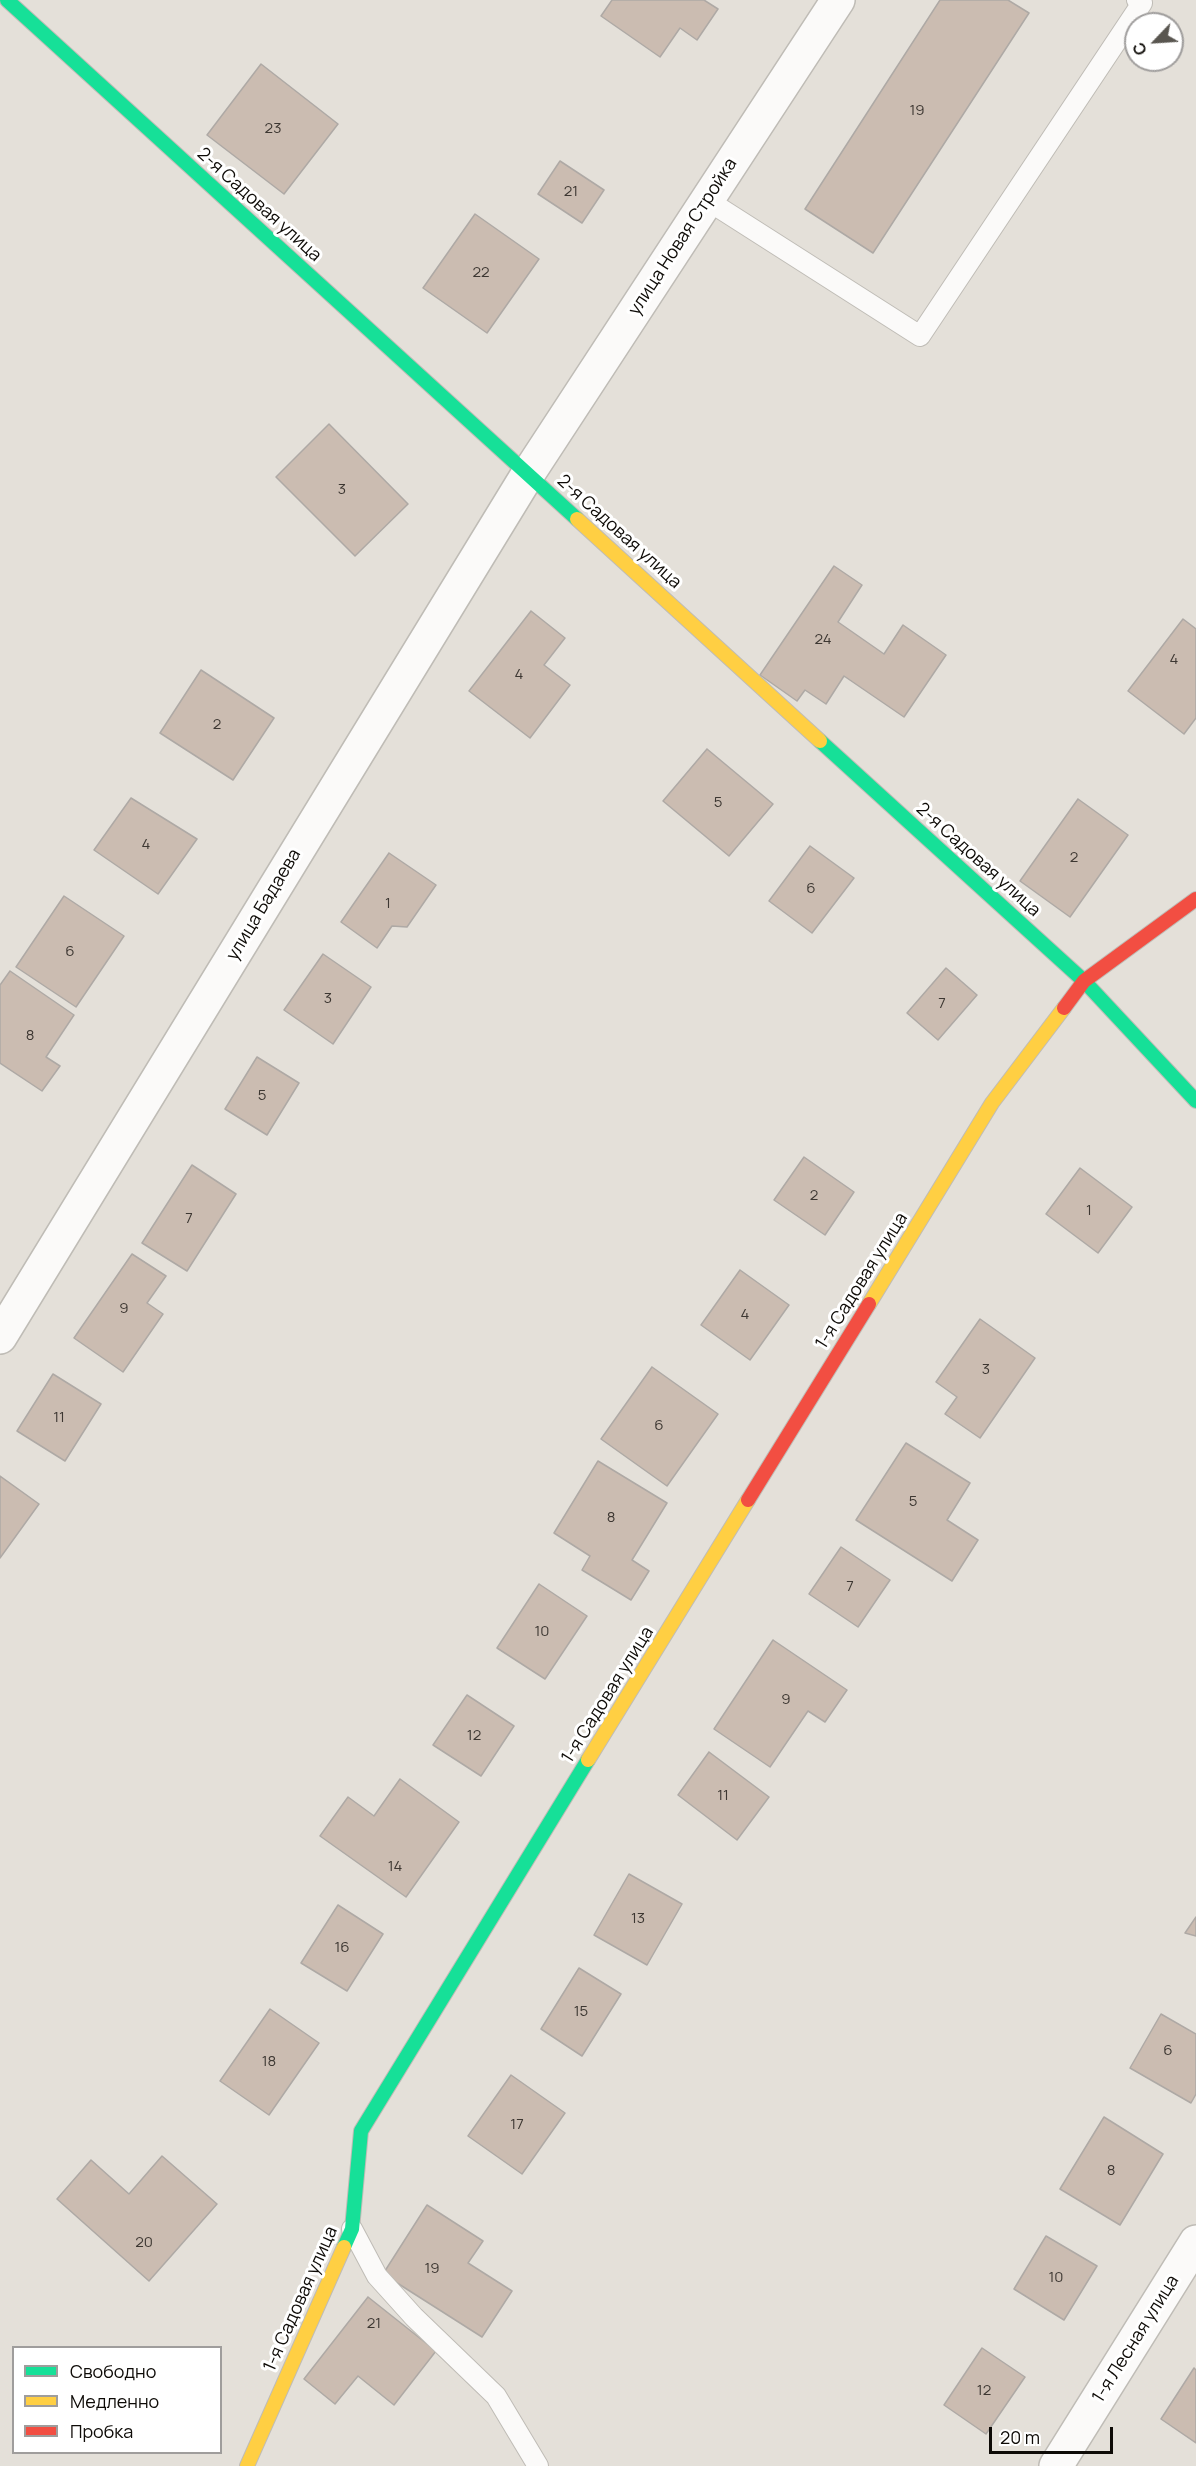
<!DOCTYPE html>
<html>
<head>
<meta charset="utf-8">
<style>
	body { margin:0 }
	#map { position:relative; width:1196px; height:2466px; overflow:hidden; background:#e4e0d9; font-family:Manrope,sans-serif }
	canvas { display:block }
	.legend { position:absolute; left:12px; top:2346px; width:210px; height:108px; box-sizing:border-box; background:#fff; border:2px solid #9f9d9c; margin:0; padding:8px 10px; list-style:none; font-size:18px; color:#0e0b07 }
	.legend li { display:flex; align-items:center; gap:12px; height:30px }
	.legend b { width:30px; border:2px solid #9f9d9c }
	.north { position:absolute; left:1124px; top:12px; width:60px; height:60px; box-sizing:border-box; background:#fff; border:2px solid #9f9d9c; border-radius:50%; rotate:245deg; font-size:16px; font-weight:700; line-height:24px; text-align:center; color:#0e0b07 }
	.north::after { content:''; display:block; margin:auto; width:21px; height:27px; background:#595650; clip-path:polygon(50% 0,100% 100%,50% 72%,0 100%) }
	.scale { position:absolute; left:989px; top:2427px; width:124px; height:27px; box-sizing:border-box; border:3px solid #0e0b07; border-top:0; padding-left:8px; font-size:18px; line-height:21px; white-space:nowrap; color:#0e0b07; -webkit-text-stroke:4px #fff; paint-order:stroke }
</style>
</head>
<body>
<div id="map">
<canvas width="1196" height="2466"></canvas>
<ul class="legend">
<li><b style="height:8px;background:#16e098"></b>Свободно</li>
<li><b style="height:8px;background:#ffcf43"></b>Медленно</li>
<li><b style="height:8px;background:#f24e42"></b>Пробка</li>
</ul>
<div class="north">С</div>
<div class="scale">20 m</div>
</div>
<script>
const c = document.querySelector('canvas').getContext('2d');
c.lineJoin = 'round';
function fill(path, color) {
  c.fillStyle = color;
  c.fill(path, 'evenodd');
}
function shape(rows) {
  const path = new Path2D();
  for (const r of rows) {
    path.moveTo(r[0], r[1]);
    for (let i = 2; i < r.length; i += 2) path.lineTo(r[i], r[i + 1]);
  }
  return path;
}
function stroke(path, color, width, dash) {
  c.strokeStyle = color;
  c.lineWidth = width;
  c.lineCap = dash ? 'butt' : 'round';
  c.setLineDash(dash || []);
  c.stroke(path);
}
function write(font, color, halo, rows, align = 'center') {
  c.font = font + ' Manrope,sans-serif';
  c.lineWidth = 6;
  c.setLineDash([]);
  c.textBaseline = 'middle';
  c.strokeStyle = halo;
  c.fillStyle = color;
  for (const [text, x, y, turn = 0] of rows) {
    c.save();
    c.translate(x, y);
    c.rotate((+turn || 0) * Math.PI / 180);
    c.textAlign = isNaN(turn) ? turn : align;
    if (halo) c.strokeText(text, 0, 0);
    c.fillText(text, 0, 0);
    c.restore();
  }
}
const building = shape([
	[612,0,704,0,718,9,697,40,680,28,660,57,601,16,612,0],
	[940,0,1008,0,1029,13,873,253,805,209,940,0],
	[261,64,338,124,284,194,207,135,261,64],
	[560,161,604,190,582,223,538,194,560,161],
	[475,214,539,259,487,333,423,288,475,214],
	[329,424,408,504,355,556,276,477,329,424],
	[834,566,862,585,838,622,884,654,903,625,946,655,904,717,844,676,826,704,805,690,797,701,760,675,834,566],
	[531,611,565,638,544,665,570,685,530,738,469,691,531,611],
	[1183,619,1196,629,1196,718,1184,734,1128,691,1183,619],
	[201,670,274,718,233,780,160,733,201,670],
	[707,749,773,804,729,856,663,801,707,749],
	[131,798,197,839,158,894,94,850,131,798],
	[1078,799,1128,835,1070,917,1020,881,1078,799],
	[810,846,854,878,812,933,769,901,810,846],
	[389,853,436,885,407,927,392,926,377,948,341,922,389,853],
	[64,896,124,936,76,1007,16,967,64,896],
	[323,954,371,987,333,1044,284,1010,323,954],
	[946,968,977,995,938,1040,907,1013,946,968],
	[10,971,74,1015,46,1057,60,1066,42,1091,0,1063,0,985,10,971],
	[257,1057,299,1083,267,1135,225,1109,257,1057],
	[804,1157,854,1192,825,1235,774,1200,804,1157],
	[192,1165,236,1194,187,1271,142,1243,192,1165],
	[1080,1168,1132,1207,1098,1253,1046,1214,1080,1168],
	[132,1254,166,1276,147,1303,163,1314,123,1372,74,1338,132,1254],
	[740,1270,789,1305,750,1360,701,1325,740,1270],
	[980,1319,1035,1358,980,1438,945,1414,957,1397,936,1382,980,1319],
	[652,1367,718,1414,667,1486,601,1439,652,1367],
	[53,1374,101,1404,65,1461,17,1431,53,1374],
	[906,1443,970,1483,947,1520,978,1540,952,1581,856,1520,906,1443],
	[598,1461,667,1503,632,1560,649,1571,631,1600,582,1570,590,1556,554,1533,598,1461],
	[0,1476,39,1504,0,1558,0,1476],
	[841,1547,890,1580,858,1627,809,1594,841,1547],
	[539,1584,587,1616,545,1679,497,1648,539,1584],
	[773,1640,847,1690,825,1722,808,1711,770,1767,714,1729,773,1640],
	[467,1695,514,1726,481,1776,433,1745,467,1695],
	[709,1752,769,1797,737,1840,678,1795,709,1752],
	[400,1779,459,1822,406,1897,320,1836,348,1797,374,1816,400,1779],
	[629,1874,682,1904,647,1965,594,1935,629,1874],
	[338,1905,383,1934,347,1991,301,1963,338,1905],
	[1196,1917,1196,1936,1185,1933,1196,1917],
	[579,1968,621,1994,582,2056,541,2029,579,1968],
	[270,2009,319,2043,269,2115,220,2081,270,2009],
	[1161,2014,1196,2034,1196,2094,1191,2103,1130,2068,1161,2014],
	[511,2075,565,2113,522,2174,468,2136,511,2075],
	[1104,2117,1163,2154,1120,2225,1060,2189,1104,2117],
	[162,2156,217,2204,149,2281,57,2199,91,2160,129,2194,162,2156],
	[427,2205,483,2241,468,2263,512,2291,482,2337,383,2274,427,2205],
	[1046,2236,1097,2266,1064,2320,1014,2289,1046,2236],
	[368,2297,436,2351,394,2405,358,2376,335,2404,304,2379,368,2297],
	[982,2348,1025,2377,986,2434,944,2405,982,2348],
	[1194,2368,1196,2370,1196,2443,1161,2419,1194,2368]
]);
fill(building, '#cbbcb1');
stroke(building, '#aea9a5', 1.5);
const lane = shape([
	[707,200,920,336,1142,3,1137,0],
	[352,2229,377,2276,414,2317,496,2396,538,2466]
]);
const street = shape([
	[0,1337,528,474,838,0],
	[1056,2466,1196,2242]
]);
const fast = shape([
	[7,0,577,519],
	[820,741,1084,981,1196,1101],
	[344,2247,352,2229,361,2131,588,1760]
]);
const slow = shape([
	[577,519,820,741],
	[869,1304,992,1103,1064,1008],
	[588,1760,748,1500],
	[247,2466,344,2247]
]);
const jam = shape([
	[1064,1008,1084,981,1196,899],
	[748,1500,869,1304]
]);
stroke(lane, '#bfbcb6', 22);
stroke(street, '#bfbcb6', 36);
stroke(fast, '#bfbcb6', 16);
stroke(slow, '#bfbcb6', 16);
stroke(jam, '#bfbcb6', 16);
stroke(lane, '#fbfaf9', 20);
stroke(street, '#fbfaf9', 33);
stroke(fast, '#16e098', 14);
stroke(slow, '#ffcf43', 14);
stroke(jam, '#f24e42', 14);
write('15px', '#3d3732', null, [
	["19",917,111],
	["23",273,129],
	["21",571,192],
	["22",481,273],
	["3",342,490],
	["24",823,640],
	["4",1174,660],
	["4",519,675],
	["2",217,725],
	["5",718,803],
	["4",146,845],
	["2",1074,858],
	["6",811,889],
	["1",388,904],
	["6",70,952],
	["3",328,999],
	["7",942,1004],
	["8",30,1036],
	["5",262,1096],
	["2",814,1196],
	["1",1089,1211],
	["7",189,1219],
	["9",124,1309],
	["4",745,1315],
	["3",986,1370],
	["11",59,1418],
	["6",659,1426],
	["5",913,1502],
	["8",611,1518],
	["7",850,1587],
	["10",542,1632],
	["9",786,1700],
	["12",474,1736],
	["11",723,1796],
	["14",395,1867],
	["13",638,1919],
	["16",342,1948],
	["15",581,2012],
	["6",1168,2051],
	["18",269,2062],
	["17",517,2125],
	["8",1111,2171],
	["20",144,2243],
	["19",432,2269],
	["10",1056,2278],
	["21",374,2324],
	["12",984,2391]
]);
write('18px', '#0e0b07', '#fff', [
	["2-я Садовая улица",259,205,42],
	["улица Новая Стройка",683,237,-57],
	["2-я Садовая улица",619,532,42],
	["2-я Садовая улица",978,860,42],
	["улица Бадаева",264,905,-59],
	["1-я Садовая улица",862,1281,-58],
	["1-я Садовая улица",608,1695,-58],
	["1-я Садовая улица",301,2299,-66],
	["1-я Лесная улица",1136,2339,-58]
]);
</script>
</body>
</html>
